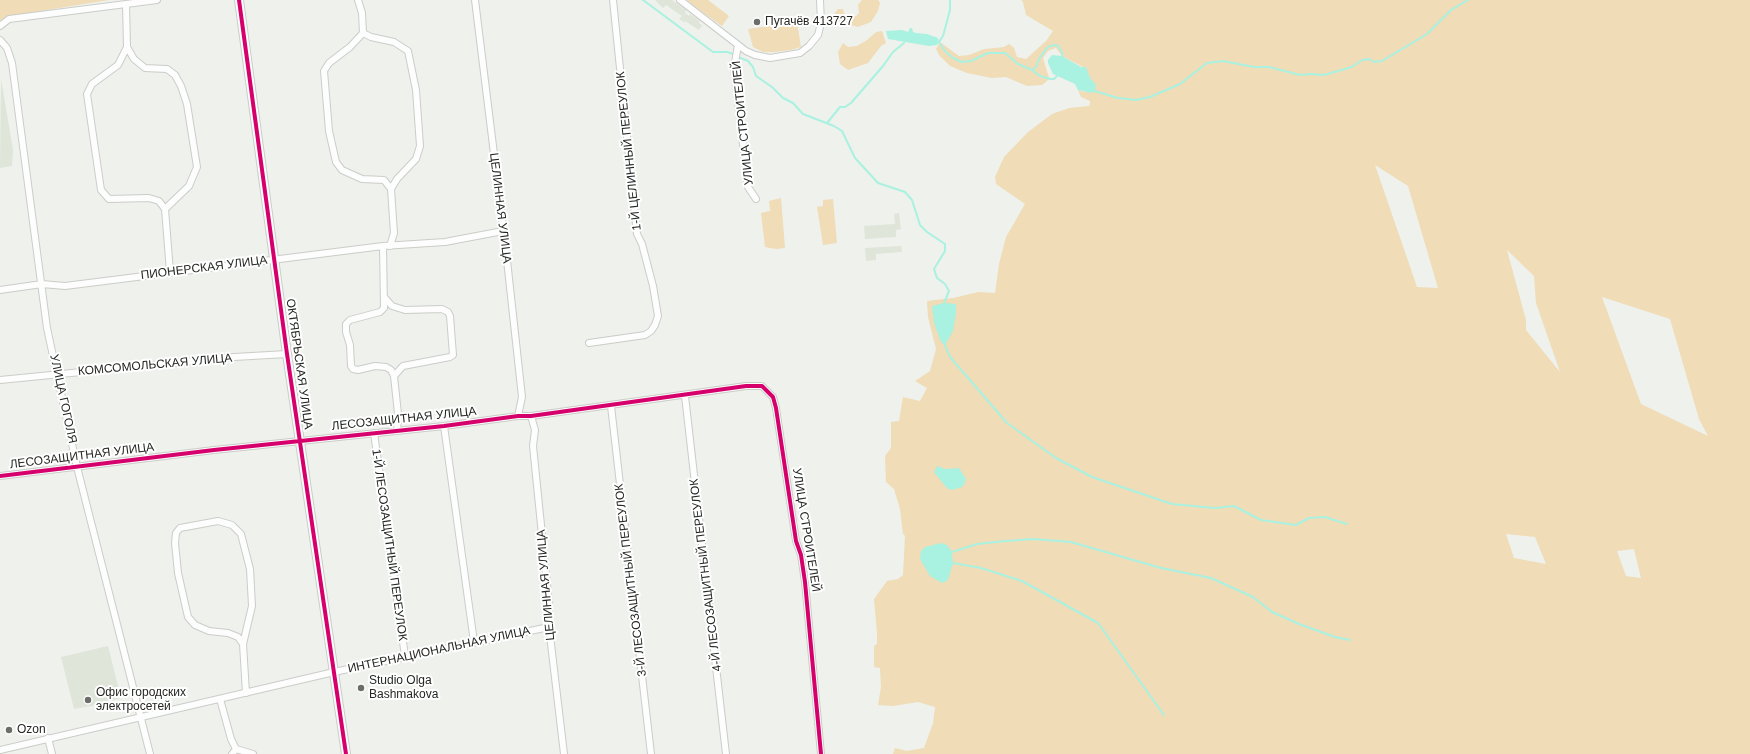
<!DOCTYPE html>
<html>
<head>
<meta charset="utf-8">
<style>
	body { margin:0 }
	canvas { display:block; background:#eef1ec }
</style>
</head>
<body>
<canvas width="1750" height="754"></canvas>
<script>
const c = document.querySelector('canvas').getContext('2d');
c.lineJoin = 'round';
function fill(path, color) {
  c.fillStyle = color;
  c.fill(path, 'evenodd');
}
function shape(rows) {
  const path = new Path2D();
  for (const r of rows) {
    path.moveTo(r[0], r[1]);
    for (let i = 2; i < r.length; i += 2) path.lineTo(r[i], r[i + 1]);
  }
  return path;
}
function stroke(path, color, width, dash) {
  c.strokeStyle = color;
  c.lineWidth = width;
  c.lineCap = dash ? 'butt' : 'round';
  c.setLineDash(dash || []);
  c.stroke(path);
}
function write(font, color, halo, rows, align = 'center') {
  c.font = font + ' Helvetica,sans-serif';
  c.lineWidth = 4;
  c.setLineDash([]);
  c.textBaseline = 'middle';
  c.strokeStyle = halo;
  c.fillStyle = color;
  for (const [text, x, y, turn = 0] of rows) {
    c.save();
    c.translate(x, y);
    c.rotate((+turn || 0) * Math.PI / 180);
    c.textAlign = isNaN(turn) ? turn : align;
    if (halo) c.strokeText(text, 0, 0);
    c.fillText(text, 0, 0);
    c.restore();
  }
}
fill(shape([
	[655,0,672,0,686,10,685,13,689,16,690,14,700,21,699,23,702,25,699,30,685,21,684,22,679,19,682,16,666,5,663,8],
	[1,79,13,150,12,166,0,168],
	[899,213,901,229,896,230,896,237,865,239,864,226,895,224,894,214],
	[901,246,902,252,876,254,876,260,866,261,865,248],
	[108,646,121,698,91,706,74,709,61,657]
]), '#dfe5d9');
fill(shape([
	[0,0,109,0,9,16,0,21],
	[687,0,708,0,729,16,722,26,695,7],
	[862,0,878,0,880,3,878,11,871,22,858,27,836,21,834,14,838,9,843,9,845,16,856,16,859,13,858,5],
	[1021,0,1750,0,1750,754,893,754,895,748,907,751,924,748,933,723,935,707,918,702,893,706,878,705,881,687,880,668,874,667,874,646,877,644,877,633,874,599,887,581,898,579,903,575,905,536,903,534,900,509,894,489,886,482,885,456,891,448,891,422,899,421,903,397,920,401,927,388,915,381,930,371,936,349,928,317,927,301,953,298,978,292,995,293,999,264,1006,237,1025,204,996,184,995,177,1004,157,1028,132,1052,114,1069,108,1089,106,1090,103,1090,101,1081,97,1078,90,1085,92,1091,81,1088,73,1083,67,1062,56,1056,48,1048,51,1043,58,1049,78,1047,81,1042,85,1027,86,1006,77,992,78,967,73,950,66,939,55,936,49,940,42,959,56,969,55,984,49,1004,47,1009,44,1014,48,1017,57,1026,59,1046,41,1053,31,1026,15,1023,2],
	[1375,165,1408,186,1438,288,1417,287],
	[1507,250,1534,276,1536,303,1560,372,1526,330,1526,320],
	[1602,297,1670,319,1699,419,1708,436,1641,404],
	[1506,534,1535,537,1546,564,1514,558],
	[1634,549,1641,578,1640,578,1626,576,1617,551],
	[797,22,801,47,791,50,775,52,763,52,753,47,748,29],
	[882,31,886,43,881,46,868,63,848,70,840,64,838,52,843,43,848,47,857,46,867,40,876,32],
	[781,198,785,248,776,249,765,247,761,213,770,211,769,201],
	[833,199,837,243,823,245,817,207,823,206,823,200]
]), '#f0dcb6');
fill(shape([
	[910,28,912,28,913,32,916,33,927,34,938,38,939,42,937,45,929,46,888,39,886,31,902,30,908,32],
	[1052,55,1062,56,1081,67,1086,67,1090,78,1096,85,1095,91,1092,93,1078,90,1075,84,1053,74,1048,63,1048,60],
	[944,303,956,304,956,313,953,331,945,345,941,342,934,323,932,306],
	[937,466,945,469,959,468,966,479,964,485,960,488,950,490,946,487,934,472],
	[941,543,947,545,952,552,953,563,948,580,942,583,930,576,920,559,921,551,925,547]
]), '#a9f1e0');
stroke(shape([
	[643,0,713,52,727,52,733,54],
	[950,0,950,10,943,36,939,42,945,51,953,58,962,62,971,61,988,53,1005,53,1018,64,1032,70,1040,76,1050,79,1054,79,1057,76],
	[738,57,748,61,753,67,756,76,772,87,783,98,793,103,803,114,834,126,842,131,855,158,878,183,905,192,912,200,920,225,927,232,945,244,945,251,934,269,937,278,945,284,949,291,944,303],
	[1032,70,1036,67,1039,59,1046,49,1050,46,1055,45,1058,46,1062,52,1062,56],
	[1095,91,1118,98,1136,100,1150,97,1180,84,1207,63,1223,61,1254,67,1269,67,1300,75,1311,74,1324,75,1352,67,1362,60,1369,59,1374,62,1382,61,1427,34,1451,10,1468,0],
	[827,123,840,107,845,107,851,103,883,66,893,52,904,43],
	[945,345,950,357,1007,423,1056,458,1092,477,1172,504,1215,508,1234,506,1261,520,1296,525,1309,518,1325,517,1347,524],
	[952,552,977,544,1006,541,1033,539,1071,542,1161,568,1211,578,1253,597,1272,612,1299,624,1335,637,1350,640],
	[953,563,981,568,1022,581,1098,623,1164,715]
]), '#a9f1e0', 2);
const minor = shape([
	[358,0,362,13,363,33,350,47,329,63,324,71,329,131,336,162,342,170,362,179,384,180,391,189],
	[475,0,506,251,522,397,518,416],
	[680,0,746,51,755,55,770,58,800,53,809,46,818,35,821,23,820,0],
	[126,4,127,47,134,59,145,68,167,69,175,75,181,86,187,104,197,167,189,186,165,209],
	[0,26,9,19,157,0],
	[363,33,371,37,394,42,408,51,416,90,420,146,416,159,397,179,391,189,394,233,390,246],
	[0,40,7,48,12,63,47,328,77,467,150,754],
	[738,45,734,68,748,187,756,199],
	[127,47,118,65,92,84,87,94,101,190,109,199,149,198,159,201,165,209,170,272],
	[383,246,384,308,380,312,350,320,346,324,346,332,350,345,351,366,353,369,358,370,375,366,386,367,391,370,394,376,398,414,397,431],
	[0,290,42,284,65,286,383,246,445,242,503,231],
	[384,297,392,306,405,310,442,309,448,312,450,316,453,355,450,357,403,366,394,376],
	[589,343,645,335,651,331,655,325,658,316,653,286,642,244,637,234,613,0],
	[0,380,234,357,287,354],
	[685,396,726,754],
	[611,406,651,754],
	[531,416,535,430,533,446,549,604,549,627,564,754],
	[444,426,474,642],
	[374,433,405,656],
	[0,476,214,450,444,426,518,416,531,416,746,386,762,386,773,397,776,408,796,541,801,555,805,582,821,754],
	[243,644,252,606,250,569,241,534,232,525,218,521,180,528,176,533,175,543,178,573,188,617,195,625,209,631,228,633,238,637,243,644,246,693],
	[220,699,231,739,236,749,232,754],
	[48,738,52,754],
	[236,749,253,754],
	[0,750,334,672,549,627]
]);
const tertiary = shape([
	[239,0,287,354,346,754]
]);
stroke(minor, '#cbcdc9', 8);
stroke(tertiary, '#cbcdc9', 10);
stroke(minor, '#fcfdfc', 6);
stroke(tertiary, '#fcfdfc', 8);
stroke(shape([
	[239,0,287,354,346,754],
	[0,476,214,450,444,426,518,416,531,416,746,386,762,386,773,397,776,408,796,541,801,555,805,582,821,754]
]), '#d6006c', 4);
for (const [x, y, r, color] of [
	[757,22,4,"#6b6e69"],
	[361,688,4,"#6b6e69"],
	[88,700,4,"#6b6e69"],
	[9,730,4,"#6b6e69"]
]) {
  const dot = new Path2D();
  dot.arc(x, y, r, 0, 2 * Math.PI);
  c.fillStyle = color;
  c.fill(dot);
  stroke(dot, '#fff', 1.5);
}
write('12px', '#252723', '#fff', [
	["Пугачёв 413727",765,22],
	["Studio Olga",369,681],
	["Bashmakova",369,695],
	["Офис городских",96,693],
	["электросетей",96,707],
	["Ozon",17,730]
], 'left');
write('12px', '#252723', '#fff', [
	["УЛИЦА СТРОИТЕЛЕЙ",743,123,-96],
	["1-Й ЦЕЛИННЫЙ ПЕРЕУЛОК",629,151,-96],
	["ЦЕЛИННАЯ УЛИЦА",500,208,83],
	["ПИОНЕРСКАЯ УЛИЦА",204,268,-7],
	["ОКТЯБРЬСКАЯ УЛИЦА",299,364,82],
	["КОМСОМОЛЬСКАЯ УЛИЦА",155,365,-5],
	["УЛИЦА ГОГОЛЯ",63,399,78],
	["ЛЕСОЗАЩИТНАЯ УЛИЦА",404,419,-6],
	["ЛЕСОЗАЩИТНАЯ УЛИЦА",82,456,-7],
	["УЛИЦА СТРОИТЕЛЕЙ",806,530,81],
	["1-Й ЛЕСОЗАЩИТНЫЙ ПЕРЕУЛОК",389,545,82],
	["4-Й ЛЕСОЗАЩИТНЫЙ ПЕРЕУЛОК",706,575,-97],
	["3-Й ЛЕСОЗАЩИТНЫЙ ПЕРЕУЛОК",631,580,-97],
	["ЦЕЛИННАЯ УЛИЦА",546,585,-95],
	["ИНТЕРНАЦИОНАЛЬНАЯ УЛИЦА",439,650,-12]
]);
</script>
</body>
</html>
